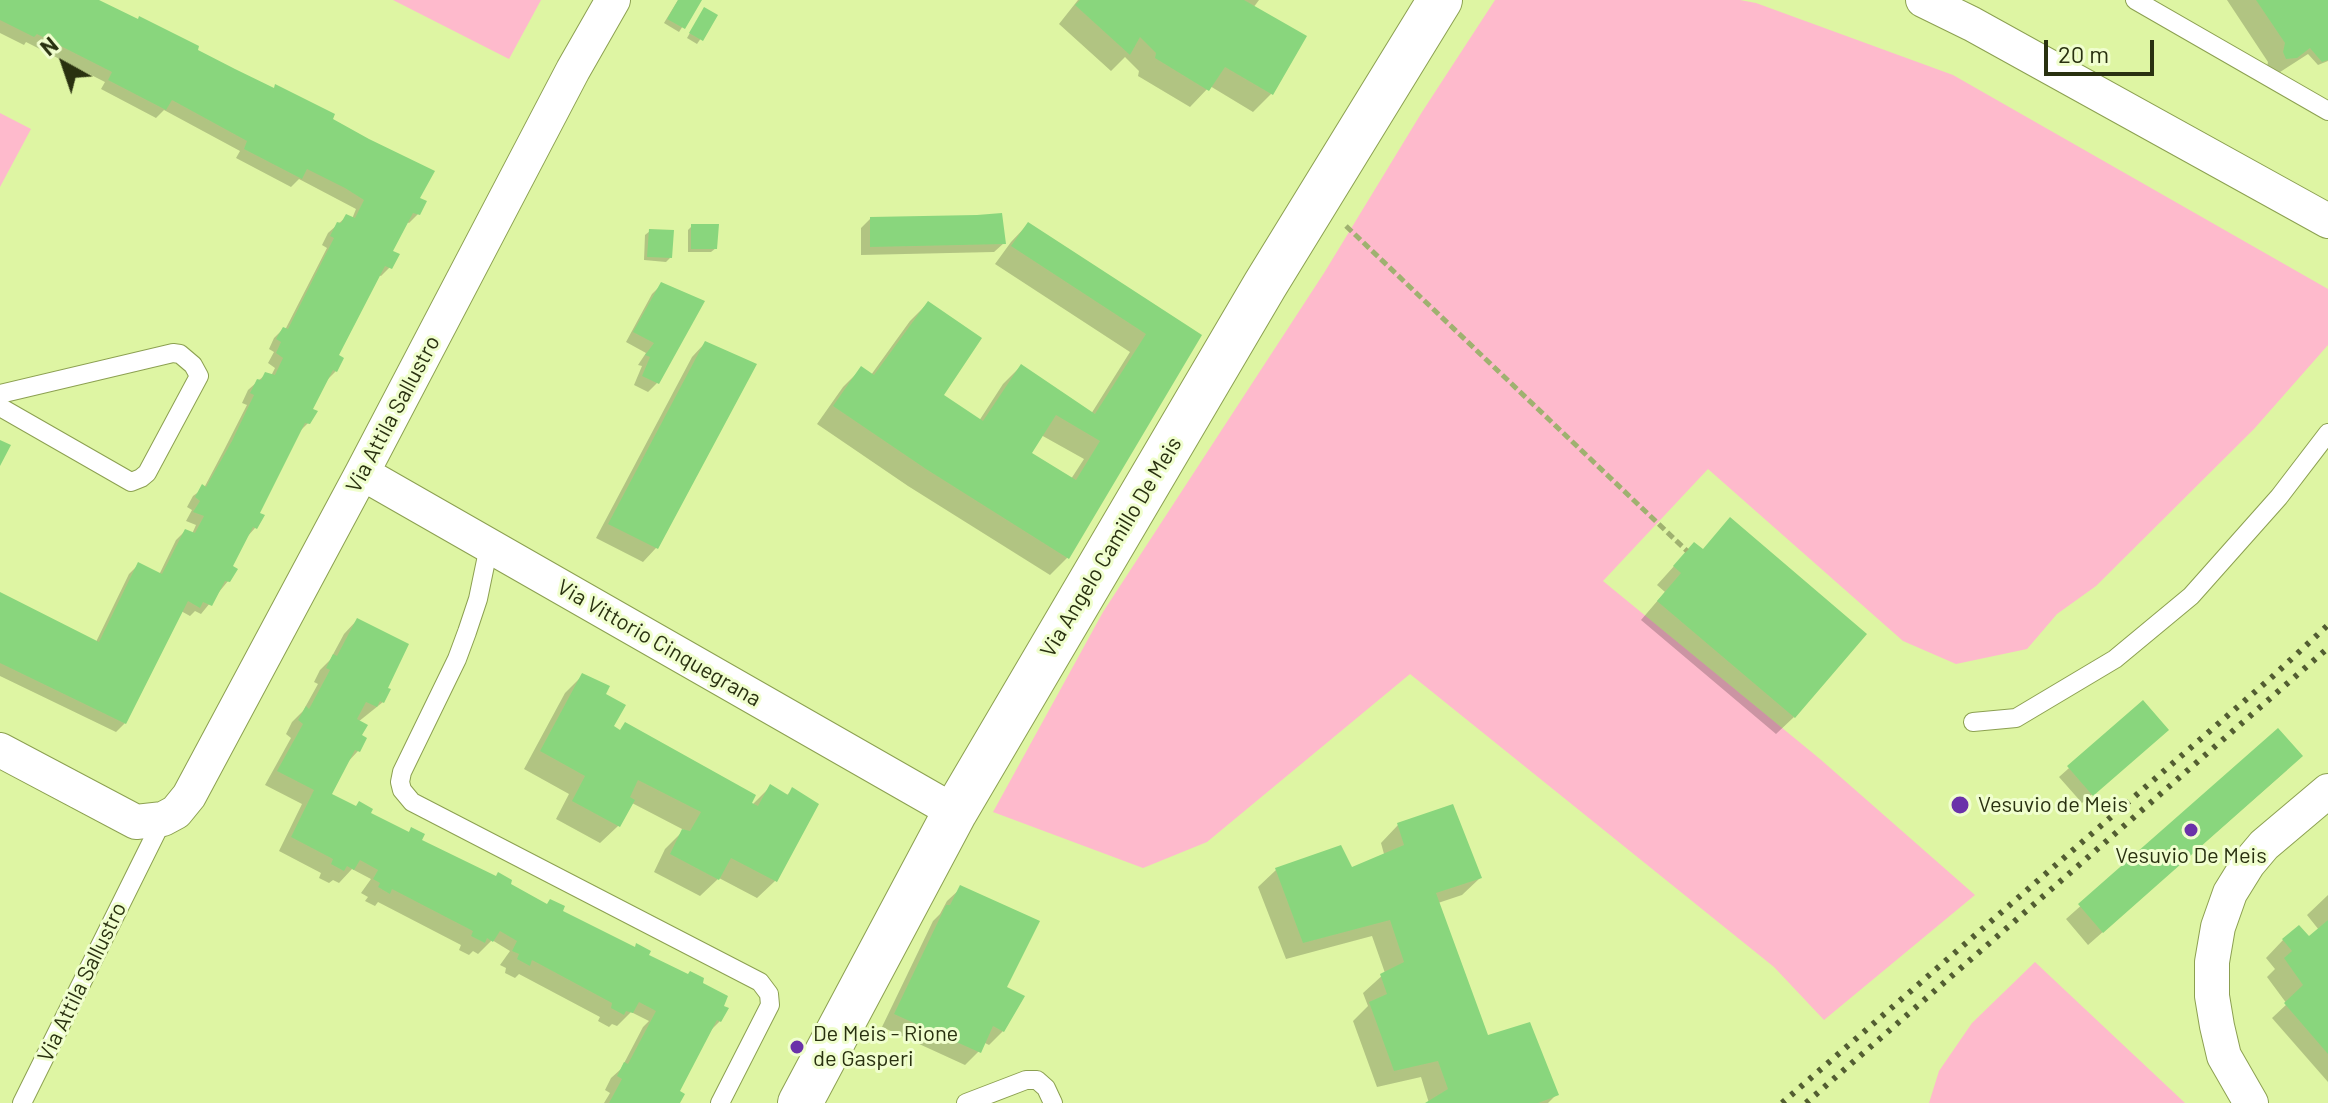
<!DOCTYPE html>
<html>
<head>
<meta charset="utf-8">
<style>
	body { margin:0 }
	#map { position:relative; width:2328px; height:1103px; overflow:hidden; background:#def5a3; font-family:Barlow,sans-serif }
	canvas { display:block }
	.north { position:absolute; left:24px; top:24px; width:80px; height:80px; -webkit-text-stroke:6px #f0fece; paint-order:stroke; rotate:320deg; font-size:22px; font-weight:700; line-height:32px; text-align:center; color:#293110 }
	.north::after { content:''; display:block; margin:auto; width:28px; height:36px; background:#293110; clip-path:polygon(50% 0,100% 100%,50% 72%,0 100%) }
	.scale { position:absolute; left:2044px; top:40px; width:110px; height:36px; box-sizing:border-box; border:4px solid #293110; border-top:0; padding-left:10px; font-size:24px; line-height:28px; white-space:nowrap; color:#293110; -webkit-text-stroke:6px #f0fece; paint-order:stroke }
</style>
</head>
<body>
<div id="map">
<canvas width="2328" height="1103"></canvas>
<div class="north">N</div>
<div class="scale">20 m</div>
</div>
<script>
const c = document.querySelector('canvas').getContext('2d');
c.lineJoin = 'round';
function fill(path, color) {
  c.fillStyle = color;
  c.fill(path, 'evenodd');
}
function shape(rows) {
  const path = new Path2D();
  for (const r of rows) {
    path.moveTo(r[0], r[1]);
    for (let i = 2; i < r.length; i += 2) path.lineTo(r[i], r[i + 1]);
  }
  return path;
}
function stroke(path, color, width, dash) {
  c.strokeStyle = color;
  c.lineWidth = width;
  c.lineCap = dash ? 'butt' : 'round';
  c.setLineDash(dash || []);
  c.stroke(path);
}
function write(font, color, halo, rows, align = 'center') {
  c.font = font + ' Barlow,sans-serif';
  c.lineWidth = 6;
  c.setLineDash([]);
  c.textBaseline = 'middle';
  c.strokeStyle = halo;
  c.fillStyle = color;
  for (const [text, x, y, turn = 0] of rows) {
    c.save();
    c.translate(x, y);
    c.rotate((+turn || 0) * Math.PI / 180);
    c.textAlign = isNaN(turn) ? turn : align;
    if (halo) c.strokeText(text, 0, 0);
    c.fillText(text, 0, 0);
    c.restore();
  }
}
fill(shape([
	[393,0,541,0,509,59],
	[1495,0,1740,0,1756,3,1953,75,2328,289,2328,345,2254,429,2096,586,2057,614,2027,649,1956,664,1903,641,1708,469,1603,581,1820,759,1975,895,1824,1020,1774,967,1410,674,1207,842,1143,868,993,812,1103,612,1324,273,1422,112],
	[0,113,31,129,0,187],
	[2035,962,2185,1103,1929,1103,1939,1071,1972,1023]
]), '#febacc');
fill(shape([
	[0,0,95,0,331,120,417,199,418,214,409,223,406,222,390,252,390,267,381,276,378,275,336,355,336,371,327,380,310,410,308,423,298,433,257,514,255,528,247,537,230,567,228,581,201,614,195,611,190,616,181,611,125,723,116,732,0,676,0,594,96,642,129,574,138,565,159,575,176,540,185,531,192,534,196,525,186,521,192,510,187,507,193,496,204,488,223,452,247,405,242,403,248,390,266,374,271,376,275,368,268,363,274,352,269,349,274,338,283,329,285,330,327,248,322,245,328,233,346,217,352,219,356,209,299,179,291,187,236,158,240,151,164,110,156,118,101,89,105,82,26,42,24,45,0,33],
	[678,0,699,1,679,32,664,23],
	[1078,0,1259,0,1253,8,1304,37,1271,94,1253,112,1210,86,1190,107,1138,76,1139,71,1125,57,1111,71,1059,24],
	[2227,0,2328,0,2328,61,2318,65,2308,54,2277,74,2266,71,2268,62],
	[701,14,716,16,697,44,687,38],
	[870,219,1004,243,994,252,861,255,861,228],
	[1028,224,1199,336,1068,557,1050,575,908,486,817,424,843,387,861,369,871,375,910,321,928,303,941,396,979,421,1003,384,1021,366,1091,414,1130,352,995,264,1011,242],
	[1041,435,1084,459,1071,479,1029,454],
	[692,226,716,248,711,252,688,252,688,230],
	[650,231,670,258,666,262,644,260,645,235],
	[661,285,657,383,648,392,634,385,642,366,638,365,646,353,626,342,652,294],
	[705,343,656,548,643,562,596,538,692,357],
	[1694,544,1794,717,1776,734,1641,620,1665,592,1657,585],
	[357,620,385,689,383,702,358,722,358,751,346,764,329,795,408,833,411,830,419,841,700,984,720,1021,709,1032,678,1092,678,1103,604,1103,610,1093,605,1090,611,1078,621,1069,643,1027,649,1021,631,1012,617,1026,612,1024,609,1027,598,1021,600,1017,519,974,515,978,505,973,506,968,500,965,510,951,492,940,478,954,473,951,469,955,459,950,461,945,378,902,375,906,365,901,368,897,361,893,371,879,352,869,339,883,333,880,329,883,319,878,321,873,279,851,302,804,265,785,291,738,286,734,292,722,303,711,318,684,314,682,320,670,330,660,344,634],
	[583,675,603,695,607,734,746,811,771,786,786,796,792,790,775,881,757,898,719,878,700,896,654,872,665,849,684,830,632,803,618,826,600,843,556,819,569,794,524,769,565,693],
	[2142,703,2157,739,2082,803,2059,777],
	[2278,730,2287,770,2088,945,2066,919],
	[1398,825,1480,878,1462,895,1438,903,1487,1037,1556,1095,1548,1103,1429,1103,1421,1077,1377,1087,1353,1021,1368,1006,1363,993,1385,973,1372,936,1286,959,1258,887,1276,870,1351,869,1384,854,1381,843],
	[961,888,1004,988,1003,1031,989,1045,983,1042,979,1051,965,1065,882,1027,933,921,940,914,947,901],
	[2328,895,2328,1082,2272,1018,2287,1004,2267,977,2275,969,2266,958,2283,940,2309,939,2319,930,2307,915]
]), '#0003');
fill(shape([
	[0,0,99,0,138,19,139,16,199,46,198,50,235,69,274,88,275,84,335,114,333,119,369,139,435,171,420,198,427,201,420,215,413,213,393,251,400,254,392,269,385,266,339,355,344,358,337,372,333,370,313,409,318,411,310,424,305,423,260,513,265,515,257,529,253,527,233,566,238,569,230,582,225,581,212,606,203,602,200,608,188,601,126,724,0,663,0,592,99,642,138,562,162,574,185,529,195,533,204,516,193,512,200,501,195,497,202,484,206,487,232,441,254,395,250,393,257,379,261,380,265,372,275,375,283,358,276,353,281,342,276,339,283,327,288,329,334,238,330,236,337,222,341,223,346,214,355,218,364,200,345,188,307,169,302,179,244,149,247,141,172,100,166,110,108,80,112,72,37,34,34,37,0,20],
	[678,0,702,0,685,29,667,19],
	[1080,0,1244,0,1307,36,1273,95,1225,67,1209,91,1155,58,1156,53,1140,37,1130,55,1075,5],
	[2256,0,2328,0,2328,60,2322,62,2310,48,2297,58,2286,59,2283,52,2285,43],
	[704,7,718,15,703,41,689,33],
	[1002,213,1006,244,870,247,870,217,977,215],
	[1028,222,1202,335,1069,559,926,469,833,406,861,366,874,375,928,301,982,338,944,395,983,421,1021,364,1095,414,1146,334,1011,246],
	[1056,415,1100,441,1076,480,1032,453],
	[691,224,719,224,717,249,691,249],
	[649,229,674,230,672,258,647,257],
	[661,282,705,301,659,384,642,376,650,357,645,355,654,343,633,332],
	[705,341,757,364,658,549,608,524],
	[0,440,11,445,0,466],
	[1730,517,1867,634,1795,718,1657,601,1681,573,1673,566,1694,542,1703,549],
	[357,618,409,644,388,688,391,689,384,703,380,701,377,707,366,702,357,719,368,725,362,735,367,738,360,752,355,750,332,794,356,806,359,801,373,809,371,813,409,832,411,827,425,834,422,840,496,876,498,872,512,880,511,884,547,904,550,899,565,906,563,911,635,947,636,943,651,951,649,955,688,974,690,971,704,978,703,983,728,996,724,1006,729,1008,721,1022,717,1020,680,1091,685,1094,680,1103,609,1103,622,1079,617,1076,624,1062,628,1064,656,1011,639,1002,633,1013,626,1011,624,1015,611,1008,612,1003,532,960,530,966,517,959,519,954,512,951,517,941,500,931,493,942,487,938,485,943,471,936,473,931,392,889,390,894,378,887,380,883,373,879,378,870,360,860,354,870,347,866,344,871,331,864,333,859,291,837,314,790,277,771,303,724,298,720,306,706,309,709,330,670,326,668,333,654,337,656],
	[582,673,610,686,606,694,626,705,614,726,620,730,625,722,756,795,752,803,758,806,770,784,788,795,792,787,819,804,777,882,731,858,719,880,670,854,682,829,690,831,701,812,638,780,630,797,635,800,620,827,572,801,585,776,540,751],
	[2143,700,2169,730,2093,796,2067,766],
	[2278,728,2303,756,2103,933,2078,904],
	[1453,804,1482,878,1436,893,1488,1035,1530,1022,1559,1095,1538,1103,1425,1103,1448,1089,1438,1061,1394,1071,1369,1002,1387,994,1380,974,1404,962,1390,920,1303,943,1275,868,1341,845,1352,867,1404,845,1397,823],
	[960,885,1040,921,1007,987,1025,996,1004,1032,993,1026,981,1053,894,1014,946,905,950,905],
	[2328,920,2328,1054,2284,1003,2303,985,2284,958,2292,951,2282,939,2299,925,2309,936]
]), '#89d67d');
const service = shape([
	[2135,0,2328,111],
	[0,394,173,353,180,354,193,365,199,376,147,473,141,478,131,482,0,407],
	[489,546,478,599,467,632,457,659,402,772,400,782,402,790,412,802,760,982,769,994,770,1005,720,1103],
	[1973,722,2016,718,2115,659,2191,596,2279,497,2328,433],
	[22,1103,163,819],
	[966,1103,1026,1080,1037,1080,1046,1088,1053,1103]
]);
const minor = shape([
	[1923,0,1972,24,2328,221],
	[362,473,955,812],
	[0,750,136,822,163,819,176,812,189,796,362,473,573,70,613,0],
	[2251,1103,2224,1056,2217,1026,2212,996,2212,962,2218,927,2230,893,2248,864,2264,845,2328,791]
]);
const tertiary = shape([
	[800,1103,955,812,1265,285,1440,0]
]);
stroke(service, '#8ca051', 20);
stroke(minor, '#8ca051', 36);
stroke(tertiary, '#8ca051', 46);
stroke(shape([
	[1346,226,1687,551]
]), '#9fb170', 5, [8, 4]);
stroke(service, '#fff', 18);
stroke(minor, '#fff', 34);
stroke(tertiary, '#fff', 44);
stroke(shape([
	[1782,1103,2272,677,2328,625],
	[1806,1103,2328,648]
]), '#525d31', 6, [4, 8]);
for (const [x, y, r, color] of [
	[1960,805,10,"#6a32a9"],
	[2191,830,8,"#6a32a9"],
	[797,1047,8,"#6a32a9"]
]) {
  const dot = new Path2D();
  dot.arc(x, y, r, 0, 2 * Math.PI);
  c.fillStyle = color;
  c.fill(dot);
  stroke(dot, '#f0fece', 3);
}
write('22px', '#293110', '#f0fece', [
	["Via Attila Sallustro",393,414,-62],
	["Via Angelo Camillo De Meis",1111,547,-59],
	["Via Vittorio Cinquegrana",659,643,30],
	["Via Attila Sallustro",82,982,-64]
]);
write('22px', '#293110', '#f0fece', [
	["Vesuvio de Meis",1978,805],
	["Vesuvio De Meis",2191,856,"center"],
	["De Meis - Rione",813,1034],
	["de Gasperi",813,1059]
], 'left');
</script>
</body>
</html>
